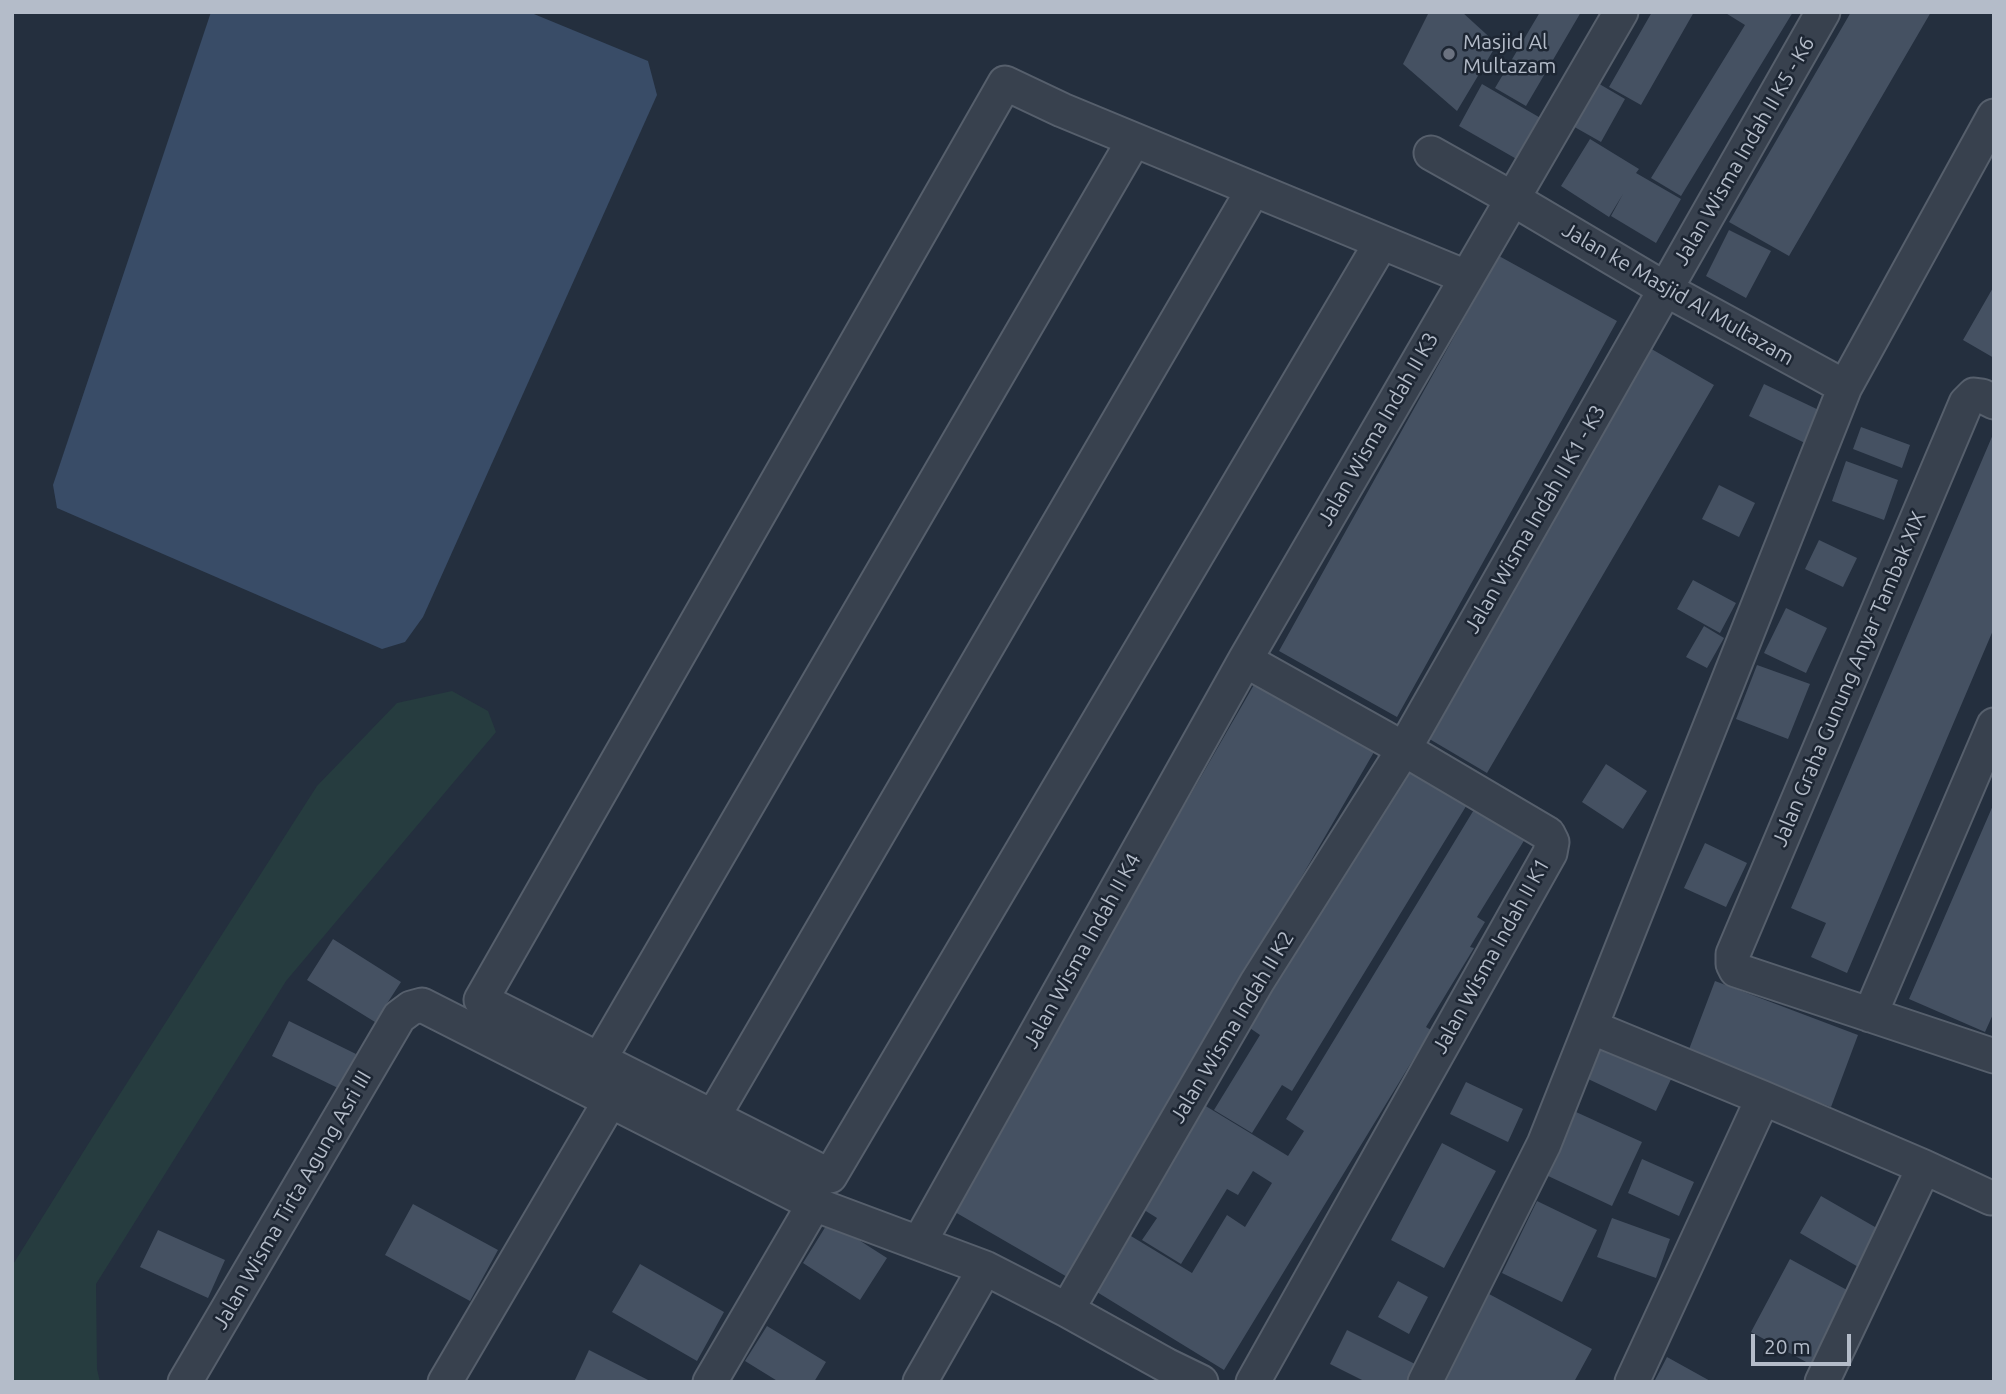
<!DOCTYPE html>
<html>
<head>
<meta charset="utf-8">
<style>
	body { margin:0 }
	#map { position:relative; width:2006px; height:1394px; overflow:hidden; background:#242f3e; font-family:Ubuntu,sans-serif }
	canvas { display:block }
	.frame { position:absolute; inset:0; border:14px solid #b4bcc9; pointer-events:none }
	.scale { position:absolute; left:1751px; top:1334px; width:100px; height:32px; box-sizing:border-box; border:4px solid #b4bcc9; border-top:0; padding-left:9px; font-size:21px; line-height:24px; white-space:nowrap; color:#b4bcc9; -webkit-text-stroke:5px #1d2633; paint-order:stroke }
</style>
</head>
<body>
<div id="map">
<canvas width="2006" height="1394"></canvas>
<div class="frame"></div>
<div class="scale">20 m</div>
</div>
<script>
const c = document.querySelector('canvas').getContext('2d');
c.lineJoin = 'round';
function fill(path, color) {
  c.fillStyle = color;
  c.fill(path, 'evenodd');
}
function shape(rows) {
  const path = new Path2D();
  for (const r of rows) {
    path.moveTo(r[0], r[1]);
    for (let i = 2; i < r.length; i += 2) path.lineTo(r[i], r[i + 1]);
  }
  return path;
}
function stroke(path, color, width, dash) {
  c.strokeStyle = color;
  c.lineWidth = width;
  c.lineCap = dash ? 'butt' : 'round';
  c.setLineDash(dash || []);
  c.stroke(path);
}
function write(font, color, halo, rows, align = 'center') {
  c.font = font + ' Ubuntu,sans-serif';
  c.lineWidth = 5;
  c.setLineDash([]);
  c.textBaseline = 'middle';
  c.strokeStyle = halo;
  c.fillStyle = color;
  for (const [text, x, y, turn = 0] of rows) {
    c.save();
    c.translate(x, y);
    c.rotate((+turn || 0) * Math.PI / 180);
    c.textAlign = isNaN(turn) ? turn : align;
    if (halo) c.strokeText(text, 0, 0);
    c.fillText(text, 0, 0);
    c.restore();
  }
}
fill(shape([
	[452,691,488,711,496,732,286,981,96,1284,97,1369,100,1382,12,1382,12,1266,102,1122,317,786,397,703]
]), '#263c3f');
fill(shape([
	[211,12,529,12,648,61,657,95,423,617,405,642,382,649,57,508,53,485]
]), '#394c67');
fill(shape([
	[1429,12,1462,12,1497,44,1457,111,1403,64],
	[1540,12,1581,12,1526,106,1495,88],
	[1652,12,1694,12,1641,105,1609,87],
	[1724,12,1793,12,1681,196,1651,178,1745,25],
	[1851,12,1931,12,1789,256,1729,222],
	[1596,82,1625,99,1601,142,1571,125],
	[1482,84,1544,120,1520,161,1459,126],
	[1590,139,1639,169,1636,173,1681,199,1656,243,1611,216,1623,194,1609,217,1561,186],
	[1729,230,1771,251,1746,298,1706,276],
	[1499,256,1617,321,1397,717,1279,651],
	[1994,286,1994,358,1963,340],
	[1648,347,1714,385,1487,773,1421,734],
	[1764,384,1823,412,1807,444,1749,416],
	[1861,427,1910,445,1902,468,1853,449],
	[1994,432,1994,628,1847,973,1811,957,1826,923,1791,908],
	[1846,461,1898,480,1884,520,1832,501],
	[1719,485,1755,503,1739,537,1702,519],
	[1819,540,1857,558,1843,587,1805,569],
	[1693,580,1736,603,1720,633,1677,609],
	[1786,608,1827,628,1806,673,1764,653],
	[1704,626,1724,638,1707,668,1686,657],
	[1757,665,1810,684,1788,739,1736,719],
	[1255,683,1374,752,1069,1278,948,1208,1089,971],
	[1403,763,1468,803,1292,1091,1282,1085,1252,1133,1214,1110,1260,1035,1244,1024],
	[1606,764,1647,791,1623,829,1582,802],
	[1994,803,1994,1012,1985,1032,1909,999],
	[1475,808,1525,839,1477,917,1485,922,1470,947,1474,948,1426,1027,1431,1030,1224,1370,1092,1289,1126,1233,1192,1273,1227,1215,1245,1227,1272,1183,1253,1171,1238,1195,1227,1189,1181,1264,1142,1240,1157,1218,1141,1208,1204,1105,1288,1156,1304,1131,1286,1119],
	[1705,843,1747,863,1726,907,1684,888],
	[333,939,401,982,375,1022,307,980],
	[1715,981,1858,1035,1831,1107,1688,1052],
	[289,1021,356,1054,340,1089,272,1056],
	[1602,1043,1673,1075,1656,1111,1586,1078],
	[1466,1082,1523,1109,1508,1142,1450,1114],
	[1576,1112,1642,1142,1612,1206,1546,1175],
	[1442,1143,1496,1171,1444,1268,1391,1240],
	[1642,1159,1694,1182,1679,1216,1628,1193],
	[1821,1196,1882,1231,1860,1268,1800,1233],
	[1537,1201,1597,1230,1562,1302,1502,1273],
	[413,1204,498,1250,470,1301,385,1255],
	[1612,1218,1670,1239,1656,1278,1597,1257],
	[829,1221,887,1258,860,1300,803,1263],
	[158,1230,225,1260,208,1298,140,1267],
	[1790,1259,1858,1296,1819,1369,1751,1332],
	[640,1264,724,1312,697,1361,612,1312],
	[1398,1281,1428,1297,1409,1334,1378,1317],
	[1489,1294,1592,1349,1574,1382,1442,1382],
	[767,1326,826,1362,814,1382,779,1382,745,1361],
	[1347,1330,1417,1365,1409,1382,1366,1382,1330,1364],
	[589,1350,652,1382,574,1382],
	[1667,1357,1712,1382,1654,1382]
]), '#455162');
const street = shape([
	[1431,153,1513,199,1665,289,1845,387],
	[1381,243,830,1176,481,1000,1005,83,1062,110,1466,277],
	[1994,402,1982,396,1974,395,1966,403,1733,954,1733,964,1736,970,1994,1056],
	[1245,660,1404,749,1548,834,1552,842,1550,853,1253,1382],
	[1870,1015,1994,725],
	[1591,1027,1763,1098,1924,1167,1822,1382],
	[599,1060,1134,140],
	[713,1117,1253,190],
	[1924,1167,1991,1198],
	[919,1243,1245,660,1621,12],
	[1067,1310,1257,982,1404,749,1823,12],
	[185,1382,399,1017,411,1008,422,1005,814,1204,985,1268,1067,1310,1166,1365,1201,1382],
	[445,1382,610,1101],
	[710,1382,814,1204],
	[920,1382,985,1268],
	[1425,1382,1544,1144,1845,387,1994,116],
	[1632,1382,1763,1098]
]);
stroke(street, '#565f6c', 37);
stroke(street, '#38414e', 33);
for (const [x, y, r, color] of [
	[1449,54,7,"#6b7280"]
]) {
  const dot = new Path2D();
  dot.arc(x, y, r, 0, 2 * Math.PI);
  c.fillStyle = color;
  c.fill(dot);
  stroke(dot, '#1d2633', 2.5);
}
write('21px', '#b4bcc9', '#1d2633', [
	["Masjid Al",1463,42],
	["Multazam",1463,66]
], 'left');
write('21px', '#b4bcc9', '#1d2633', [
	["Jalan Wisma Indah II K5 - K6",1744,151,-60],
	["Jalan ke Masjid Al Multazam",1678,294,30],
	["Jalan Wisma Indah II K3",1378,429,-60],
	["Jalan Wisma Indah II K1 - K3",1535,519,-60],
	["Jalan Graha Gunung Anyar Tambak XIX",1849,679,-67],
	["Jalan Wisma Indah II K4",1082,951,-61],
	["Jalan Wisma Indah II K1",1491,956,-61],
	["Jalan Wisma Indah II K2",1232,1027,-59],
	["Jalan Wisma Tirta Agung Asri III",292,1200,-60]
]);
</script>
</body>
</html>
